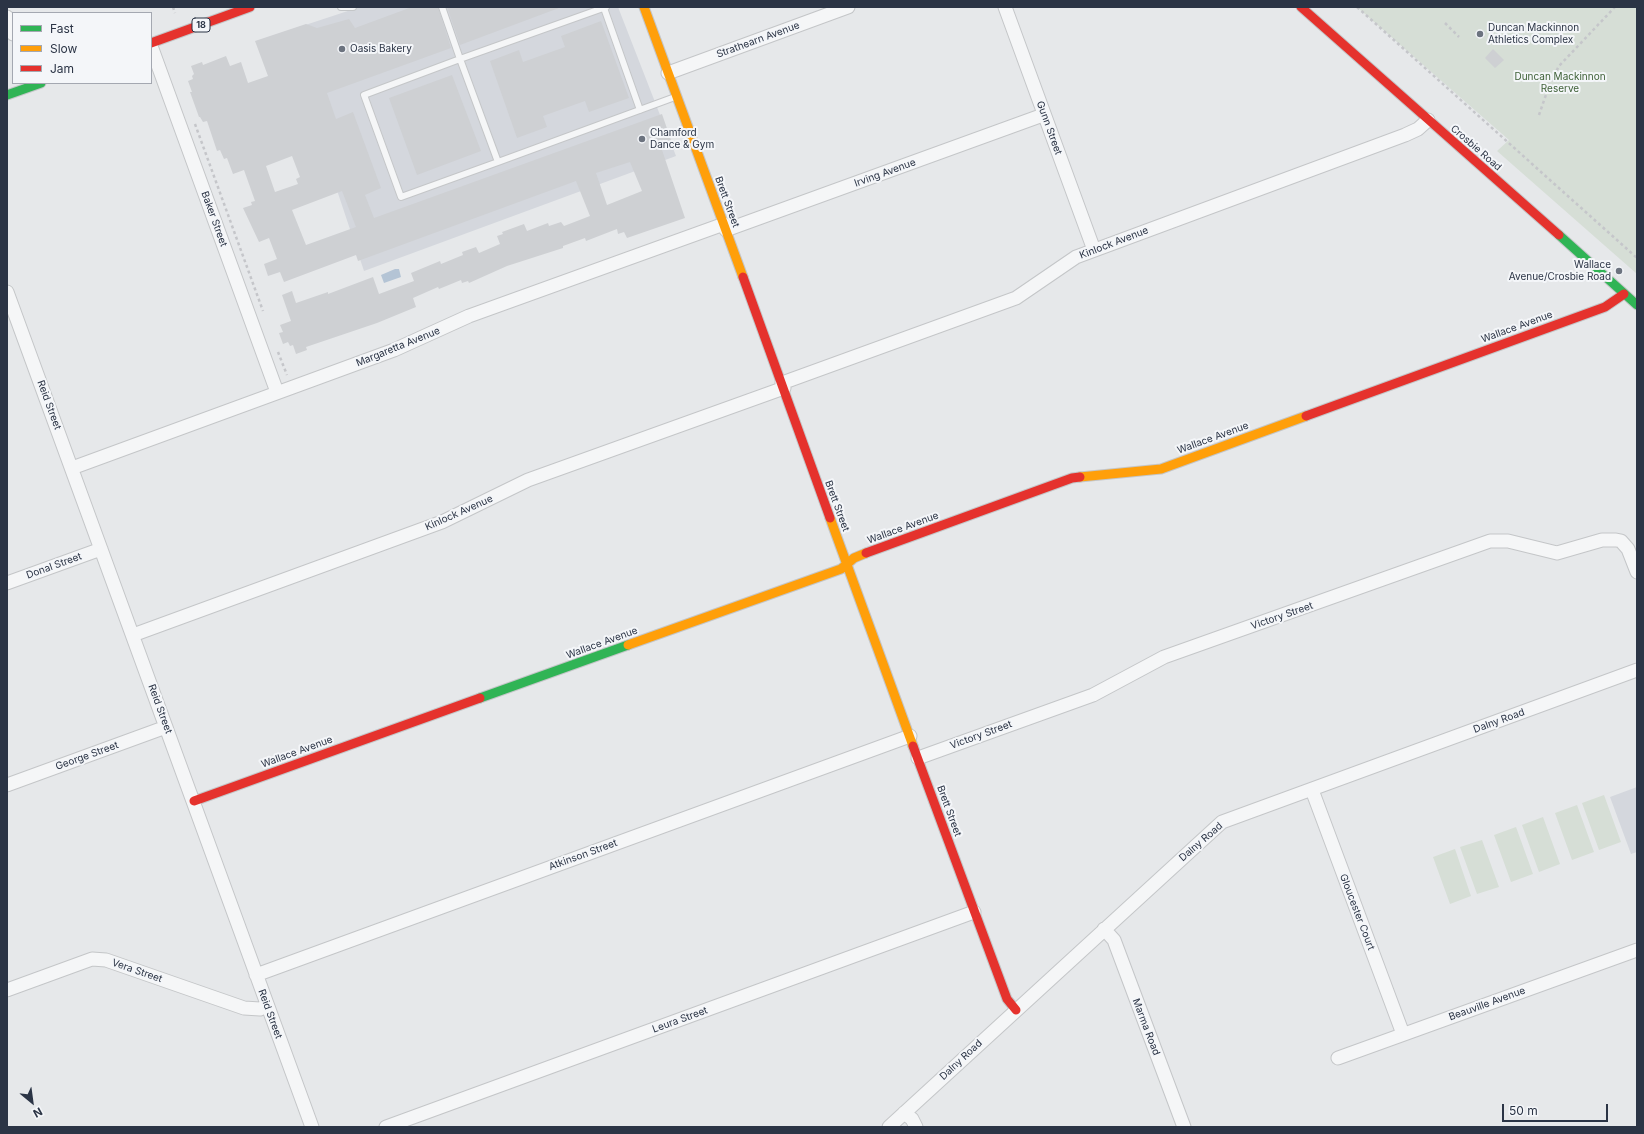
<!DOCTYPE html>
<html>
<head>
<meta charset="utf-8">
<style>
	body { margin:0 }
	#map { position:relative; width:1644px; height:1134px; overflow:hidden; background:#e6e8ea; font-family:Inter,sans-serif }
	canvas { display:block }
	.frame { position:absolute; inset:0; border:8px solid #2b3445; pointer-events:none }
	.legend { position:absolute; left:12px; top:12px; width:140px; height:72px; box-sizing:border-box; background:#f4f6f9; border:1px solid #a4a8b1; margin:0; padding:5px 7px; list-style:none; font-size:12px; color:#2b3445 }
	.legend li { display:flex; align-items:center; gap:8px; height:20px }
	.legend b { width:20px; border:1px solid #a4a8b1 }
	.north { position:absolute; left:12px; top:1082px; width:40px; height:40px; -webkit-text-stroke:3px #f4f6f9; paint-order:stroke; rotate:151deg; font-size:11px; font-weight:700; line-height:16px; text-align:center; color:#2b3445 }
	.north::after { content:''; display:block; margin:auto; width:14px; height:18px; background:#2b3445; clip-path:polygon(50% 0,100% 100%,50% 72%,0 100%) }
	.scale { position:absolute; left:1502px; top:1104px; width:106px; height:18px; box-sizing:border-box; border:2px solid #2b3445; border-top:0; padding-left:5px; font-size:12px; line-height:14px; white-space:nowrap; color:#2b3445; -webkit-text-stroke:3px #f4f6f9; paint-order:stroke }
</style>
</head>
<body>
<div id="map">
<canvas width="1644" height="1134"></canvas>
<div class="frame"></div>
<ul class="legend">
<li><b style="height:5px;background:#30b455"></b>Fast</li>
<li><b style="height:5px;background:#ff9f0a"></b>Slow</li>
<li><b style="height:5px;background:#e5322d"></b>Jam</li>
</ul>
<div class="north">N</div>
<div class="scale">50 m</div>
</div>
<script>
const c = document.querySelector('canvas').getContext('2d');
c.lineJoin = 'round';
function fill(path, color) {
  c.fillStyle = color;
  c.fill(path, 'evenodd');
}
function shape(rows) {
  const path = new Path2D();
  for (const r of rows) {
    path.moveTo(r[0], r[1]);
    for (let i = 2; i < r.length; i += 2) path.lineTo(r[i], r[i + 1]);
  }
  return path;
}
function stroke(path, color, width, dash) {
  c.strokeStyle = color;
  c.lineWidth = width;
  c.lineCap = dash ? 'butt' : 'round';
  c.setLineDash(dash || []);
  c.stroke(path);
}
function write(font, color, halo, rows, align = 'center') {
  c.font = font + ' Inter,sans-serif';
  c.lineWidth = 4;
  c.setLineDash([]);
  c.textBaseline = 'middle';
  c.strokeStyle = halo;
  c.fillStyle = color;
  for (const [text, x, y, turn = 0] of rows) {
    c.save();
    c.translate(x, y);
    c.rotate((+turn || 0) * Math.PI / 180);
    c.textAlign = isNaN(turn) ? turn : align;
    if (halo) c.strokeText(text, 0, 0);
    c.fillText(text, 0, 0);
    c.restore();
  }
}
fill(shape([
	[360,7,618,7,676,156,364,271,284,32],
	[1637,787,1637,852,1631,854,1610,797]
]), '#d4d7dd');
fill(shape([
	[1357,7,1637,7,1637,274,1497,151,1509,140],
	[1604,795,1621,842,1599,850,1582,803],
	[1577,805,1594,852,1572,860,1555,813],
	[1543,817,1560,864,1539,872,1522,825],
	[1516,827,1533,874,1511,882,1494,835],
	[1482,840,1499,887,1477,894,1460,847],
	[1455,849,1471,896,1450,904,1433,857]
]), '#d6ded6');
fill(shape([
	[395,269,399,269,401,277,384,283,381,275]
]), '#b4c4d5');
fill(shape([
	[412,7,438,7,451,48,327,93,336,119,353,112,381,188,365,195,374,218,662,114,673,146,662,150,685,218,627,238,624,232,618,234,617,229,586,241,585,238,563,246,563,248,507,266,469,283,468,281,462,283,461,280,439,289,438,287,413,298,416,307,377,323,306,347,307,350,296,354,293,345,290,346,288,342,283,344,279,333,283,332,280,325,291,321,282,295,292,291,296,303,328,292,328,294,373,277,379,294,414,281,411,273,440,261,441,264,463,255,462,252,476,247,479,253,500,244,497,236,503,234,502,232,524,224,527,231,548,223,549,226,561,222,564,226,590,216,576,181,358,261,356,255,284,282,280,272,268,276,264,264,277,259,269,238,259,242,243,208,252,205,251,202,255,201,244,170,233,174,227,158,224,159,220,150,217,151,207,121,203,122,200,117,199,117,190,92,192,92,188,81,193,79,192,76,194,74,191,66,202,62,203,65,226,56,230,66,241,62,248,83,268,76,255,41,306,24,317,28,349,19,355,28],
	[292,156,300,177,296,179,298,184,275,192,266,166],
	[630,162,642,191,607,205,596,173],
	[342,191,356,227,306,245,292,210],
	[447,7,559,7,559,8,460,45],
	[601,21,629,98,589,112,585,101,543,116,547,127,517,138,490,61,519,50,523,62,565,47,561,36],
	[1493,49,1504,60,1495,68,1485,58],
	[452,75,481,151,417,175,389,98]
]), '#ced0d3');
const lane = shape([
	[341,7,353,7],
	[442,7,460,59,498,162,401,197,364,95,460,59,606,7],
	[604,8,640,110],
	[498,162,675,97]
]);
const street = shape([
	[1005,7,1094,250],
	[7,17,13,34],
	[151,46,277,392],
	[668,73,848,7],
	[726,230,1043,115],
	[7,292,312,1127],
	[782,383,1016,298,1076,257,1405,135,1418,129,1428,120],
	[72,468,394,350,469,316,724,224],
	[7,583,101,549],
	[133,635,442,522,528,480,784,388],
	[918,758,1093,695,1164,657,1490,541,1508,541,1557,553,1602,540,1616,540,1621,541,1628,549,1637,572],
	[7,785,166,727],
	[1312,790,1403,1034],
	[1104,929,1114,940,1184,1127],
	[256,975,910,736],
	[7,990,92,959,106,960,244,1008,260,1009,267,1006],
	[1338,1058,1637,950],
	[904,1113,912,1119,916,1127],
	[386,1127,974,912],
	[889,1127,1222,822,1637,670]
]);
const fast = shape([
	[7,95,41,83],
	[1559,235,1637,305],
	[480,698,628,645]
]);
const slow = shape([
	[644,7,743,277],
	[1080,477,1161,469,1306,416],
	[830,518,913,746],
	[628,645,841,569,854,558,866,553]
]);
const jam = shape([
	[1301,7,1559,235],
	[151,43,250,7],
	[743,277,830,518],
	[1306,416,1605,307,1624,294],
	[866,553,1072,478,1080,477],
	[913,746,1007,999,1016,1010],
	[194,801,480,698]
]);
stroke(lane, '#c4c6c8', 8);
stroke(street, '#c4c6c8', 15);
stroke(fast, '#c4c6c8', 11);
stroke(slow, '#c4c6c8', 11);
stroke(jam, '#c4c6c8', 11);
stroke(shape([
	[173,7,175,13],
	[1357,7,1637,258],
	[1445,23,1459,37],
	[1539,115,1550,83,1559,66,1615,7],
	[195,124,263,311],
	[278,352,287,375]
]), '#c5c6ca', 2.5, [3, 3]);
stroke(lane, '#f5f6f7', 6);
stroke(street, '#f5f6f7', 13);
stroke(fast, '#30b455', 9);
stroke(slow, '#ff9f0a', 9);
stroke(jam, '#e5322d', 9);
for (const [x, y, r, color] of [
	[1480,34,4,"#6c737f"],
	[342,49,4,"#6c737f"],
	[642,139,4,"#6c737f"],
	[1619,271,4,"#6c737f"]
]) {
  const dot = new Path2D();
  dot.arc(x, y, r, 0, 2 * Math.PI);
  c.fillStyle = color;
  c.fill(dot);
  stroke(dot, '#f4f6f9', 1.5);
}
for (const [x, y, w] of [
	[201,25,18]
]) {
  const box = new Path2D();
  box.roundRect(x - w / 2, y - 7, w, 14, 3);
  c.fillStyle = '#f4f6f9';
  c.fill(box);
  stroke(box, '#2b3445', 1);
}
write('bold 9px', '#2b3445', null, [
	["18",201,25]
]);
write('10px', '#2b3445', '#f4f6f9', [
	["Duncan Mackinnon",1488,28],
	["Athletics Complex",1488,40],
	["Oasis Bakery",350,49],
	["Chamford",650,133],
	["Dance & Gym",650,145],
	["Wallace",1611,265,"right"],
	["Avenue/Crosbie Road",1611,277,"right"]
], 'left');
write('10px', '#2b3445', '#f4f6f9', [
	["Strathearn Avenue",758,40,-20],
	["Gunn Street",1049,128,70],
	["Crosbie Road",1476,148,41],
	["Irving Avenue",885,173,-20],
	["Brett Street",727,202,70],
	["Baker Street",214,219,70],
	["Kinlock Avenue",1114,243,-21],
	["Wallace Avenue",1517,327,-20],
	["Margaretta Avenue",398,347,-22],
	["Reid Street",49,405,70],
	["Wallace Avenue",1213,438,-20],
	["Brett Street",837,506,70],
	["Kinlock Avenue",459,513,-24],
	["Wallace Avenue",903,528,-20],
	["Donal Street",54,566,-20],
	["Victory Street",1282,616,-19],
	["Wallace Avenue",602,643,-20],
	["Reid Street",160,709,70],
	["Dalny Road",1499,721,-20],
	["Victory Street",981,735,-20],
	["Wallace Avenue",297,752,-20],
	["George Street",87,756,-20],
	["Brett Street",949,811,70],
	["Dalny Road",1201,842,-41],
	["Atkinson Street",583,855,-20],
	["Gloucester Court",1357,912,69],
	["Vera Street",137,971,19],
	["Beauville Avenue",1487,1004,-20],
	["Reid Street",270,1014,70],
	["Leura Street",680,1020,-20],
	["Marma Road",1146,1027,69],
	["Dalny Road",961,1060,-43]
]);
write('10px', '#3f6138', '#f4f6f9', [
	["Duncan Mackinnon",1560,77],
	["Reserve",1560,89]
]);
</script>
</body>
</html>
